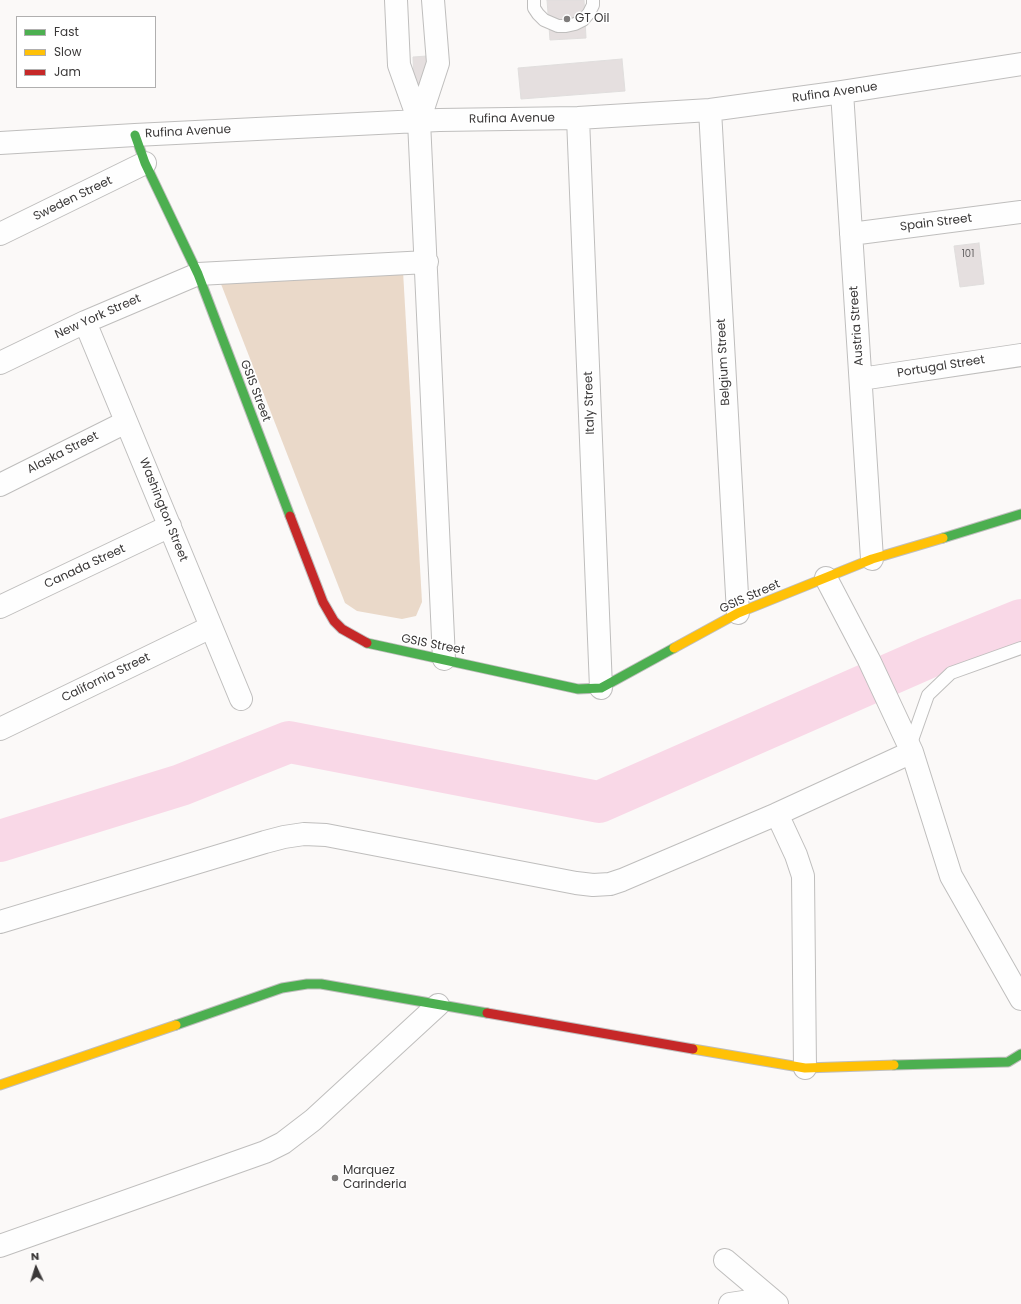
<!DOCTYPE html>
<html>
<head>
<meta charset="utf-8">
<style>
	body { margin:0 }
	#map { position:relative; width:1021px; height:1304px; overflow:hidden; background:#fbf9f8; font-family:Poppins,sans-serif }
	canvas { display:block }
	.legend { position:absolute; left:16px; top:16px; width:140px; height:72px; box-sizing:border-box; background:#fff; border:1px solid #b0afaf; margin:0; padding:5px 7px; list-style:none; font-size:12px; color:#3a3838 }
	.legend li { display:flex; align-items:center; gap:8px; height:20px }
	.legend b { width:20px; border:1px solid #b0afaf }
	.north { position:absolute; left:16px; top:1248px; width:40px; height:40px; -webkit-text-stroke:3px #fff; paint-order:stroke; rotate:356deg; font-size:11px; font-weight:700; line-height:16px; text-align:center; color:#3a3838 }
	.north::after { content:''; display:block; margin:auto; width:14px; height:18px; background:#3a3838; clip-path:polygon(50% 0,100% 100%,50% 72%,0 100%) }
</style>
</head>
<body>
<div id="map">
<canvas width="1021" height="1304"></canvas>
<ul class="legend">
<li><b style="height:5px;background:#4caf50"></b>Fast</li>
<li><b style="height:5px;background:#ffc107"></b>Slow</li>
<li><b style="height:5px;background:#c62828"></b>Jam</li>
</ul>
<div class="north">N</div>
</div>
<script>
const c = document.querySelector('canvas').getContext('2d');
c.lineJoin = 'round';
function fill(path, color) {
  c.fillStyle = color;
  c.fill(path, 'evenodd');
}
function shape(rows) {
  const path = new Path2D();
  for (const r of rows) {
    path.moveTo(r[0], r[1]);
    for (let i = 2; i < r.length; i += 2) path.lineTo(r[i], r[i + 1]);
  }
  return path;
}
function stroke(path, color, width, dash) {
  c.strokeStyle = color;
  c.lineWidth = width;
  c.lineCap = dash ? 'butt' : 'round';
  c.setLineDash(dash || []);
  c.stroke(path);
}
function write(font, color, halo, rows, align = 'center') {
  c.font = font + ' Poppins,sans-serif';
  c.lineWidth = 3;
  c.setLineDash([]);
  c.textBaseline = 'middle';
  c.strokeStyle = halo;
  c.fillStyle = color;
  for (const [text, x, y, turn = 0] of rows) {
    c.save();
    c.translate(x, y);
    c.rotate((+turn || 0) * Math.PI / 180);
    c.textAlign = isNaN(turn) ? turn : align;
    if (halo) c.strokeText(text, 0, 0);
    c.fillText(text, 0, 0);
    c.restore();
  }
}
fill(shape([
	[403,271,422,602,416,616,402,619,357,611,345,603,221,284]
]), '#ead9c9');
stroke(shape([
	[0,841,181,785,289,742,599,802,927,658,1021,620]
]), '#f9d8e7', 42);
const building = shape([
	[547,0,584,0,586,38,550,40,547,0],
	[427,56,428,86,414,87,413,57,427,56],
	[622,59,625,91,521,99,518,68,622,59],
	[979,243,984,284,960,287,954,246,979,243]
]);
fill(building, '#e5dfdf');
stroke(building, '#e0dedd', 1);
const lane = shape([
	[534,0,534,8,538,14,544,20,558,26,566,26,575,24,583,20,589,13,593,5,593,0],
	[910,746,928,695,951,673,1021,648]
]);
const street = shape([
	[396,0,399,65,419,121,444,659],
	[842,92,872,559],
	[710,110,738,613],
	[578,118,601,688],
	[419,121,438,63,433,0],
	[0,143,135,135,439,120,578,118,710,110,842,92,1021,64],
	[0,234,145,163],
	[851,234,1021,212],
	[85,322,241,699],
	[0,363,85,322,198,274,427,262],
	[861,379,1021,355],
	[0,485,126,422],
	[826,578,869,660,912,752,951,876,1021,999],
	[0,607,170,526],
	[0,729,211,627],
	[777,814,796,855,803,876,805,1068],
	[0,922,265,842,284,837,304,834,326,835,576,883,593,885,610,884,622,880,777,814,912,752],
	[0,1246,265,1152,283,1143,313,1120,438,1005],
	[725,1260,777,1304],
	[730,1304,770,1298]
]);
const fast = shape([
	[135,135,145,163,198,274,290,516],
	[943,538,1021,514],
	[367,643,578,689,601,688,674,648],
	[176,1025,282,988,307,984,321,984,487,1013],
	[894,1065,1008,1062,1021,1054]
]);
const slow = shape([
	[674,648,738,613,872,559,943,538],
	[693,1049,805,1068,894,1065],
	[0,1085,176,1025]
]);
const jam = shape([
	[290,516,323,602,334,621,342,629,367,643],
	[487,1013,693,1049]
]);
stroke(lane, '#bfbebd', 14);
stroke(street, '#bfbebd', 24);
stroke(fast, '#bfbebd', 11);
stroke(slow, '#bfbebd', 11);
stroke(jam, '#bfbebd', 11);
stroke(lane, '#fefefe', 12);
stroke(street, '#fefefe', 22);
stroke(fast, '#4caf50', 9);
stroke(slow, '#ffc107', 9);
stroke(jam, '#c62828', 9);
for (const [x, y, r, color] of [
	[567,19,4,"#7e7c7b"],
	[335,1178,4,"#7e7c7b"]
]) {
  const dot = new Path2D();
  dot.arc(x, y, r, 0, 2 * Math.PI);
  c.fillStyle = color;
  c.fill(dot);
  stroke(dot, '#fff', 1.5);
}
write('10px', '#686566', null, [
	["101",968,254]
]);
write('12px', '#3a3838', '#fff', [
	["GT Oil",575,19],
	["Marquez",343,1171],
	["Carinderia",343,1185]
], 'left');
write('12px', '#3a3838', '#fff', [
	["Rufina Avenue",835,93,-8],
	["Rufina Avenue",512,119,-1],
	["Rufina Avenue",188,132,-3],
	["Sweden Street",73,199,-26],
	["Spain Street",936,223,-7],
	["New York Street",98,317,-24],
	["Austria Street",857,326,-94],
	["Belgium Street",724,362,-93],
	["Portugal Street",941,367,-9],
	["GSIS Street",255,391,69],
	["Italy Street",590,403,-92],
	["Alaska Street",63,453,-27],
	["Washington Street",163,510,68],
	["Canada Street",85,567,-25],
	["GSIS Street",750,597,-24],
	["GSIS Street",433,645,11],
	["California Street",106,678,-26]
]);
</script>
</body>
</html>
